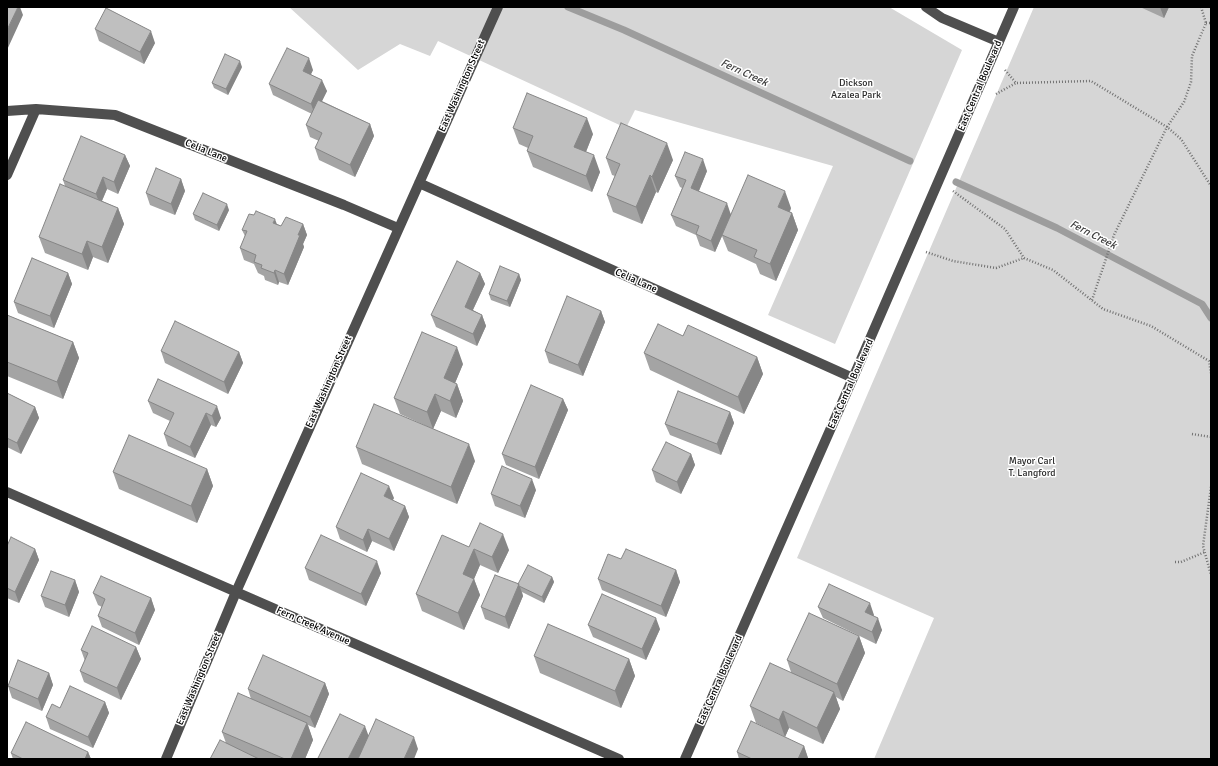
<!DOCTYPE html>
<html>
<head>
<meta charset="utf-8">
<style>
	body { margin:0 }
	#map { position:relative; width:1218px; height:766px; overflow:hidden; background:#fff; font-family:Signika,sans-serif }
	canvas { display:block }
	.frame { position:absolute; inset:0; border:8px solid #000; pointer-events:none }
</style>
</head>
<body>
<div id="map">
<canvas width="1218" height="766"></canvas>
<div class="frame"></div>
</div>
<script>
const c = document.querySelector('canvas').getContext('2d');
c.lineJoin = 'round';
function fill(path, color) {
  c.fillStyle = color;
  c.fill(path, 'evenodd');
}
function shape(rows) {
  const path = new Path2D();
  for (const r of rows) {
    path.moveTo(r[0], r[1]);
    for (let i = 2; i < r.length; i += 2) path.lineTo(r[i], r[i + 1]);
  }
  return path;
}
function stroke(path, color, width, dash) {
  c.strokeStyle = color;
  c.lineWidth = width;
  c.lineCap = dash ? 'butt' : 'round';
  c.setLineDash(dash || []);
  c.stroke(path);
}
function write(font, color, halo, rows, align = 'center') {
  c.font = font + ' Signika,sans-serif';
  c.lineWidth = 3;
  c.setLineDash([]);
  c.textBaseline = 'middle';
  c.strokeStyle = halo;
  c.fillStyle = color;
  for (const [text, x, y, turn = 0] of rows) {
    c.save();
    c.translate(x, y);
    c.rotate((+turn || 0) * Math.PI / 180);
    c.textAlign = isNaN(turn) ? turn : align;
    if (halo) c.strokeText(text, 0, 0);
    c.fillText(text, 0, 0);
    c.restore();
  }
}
fill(shape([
	[289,7,889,7,962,50,835,344,768,315,833,166,635,110,626,128,438,41,430,56,400,44,358,70],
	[1034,7,1211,7,1211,759,874,759,934,618,797,558]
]), '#d6d6d6');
stroke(shape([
	[568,7,624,30,910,161],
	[956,182,1057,228,1202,304,1211,318]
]), '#9d9d9d', 7);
stroke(shape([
	[1201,7,1206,23,1192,56,1191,82,1184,102,1167,127,1181,139,1211,186],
	[1206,23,1211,23],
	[1005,70,1016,83,1091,81,1167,127,1114,235,1092,300],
	[996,94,1016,83],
	[953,191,1005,229,1024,258,1053,270,1103,309,1151,326,1209,361,1211,373],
	[926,252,953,261,996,268,1024,258],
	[1192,434,1211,437],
	[1211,487,1203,546,1211,575],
	[1175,562,1181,562,1205,552]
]), '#717171', 2.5, [1, 2]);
stroke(shape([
	[926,7,942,18,999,42],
	[7,111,36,109,115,115,344,205,398,228],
	[7,175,36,109],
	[419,183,853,378],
	[7,492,619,759],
	[166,759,236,592,498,7],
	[685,759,853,378,1014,7]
]), '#4f4f4f', 10);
fill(shape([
	[1140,7,1169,7,1164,18],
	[95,29,155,43,144,64,99,41],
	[242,67,228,95,214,88,212,83],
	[313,70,311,74,327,91,322,101,370,124,374,136,355,177,319,160,315,148,319,141,310,137,306,125,312,114,273,95,269,84],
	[513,128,593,134,586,152,600,172,592,192,533,167,527,151,528,148,519,144],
	[125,155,130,166,118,194,107,189,102,201,118,208,124,224,108,263,93,257,88,270,45,253,39,237,65,186,63,180],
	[606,158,673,160,658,193,656,192,642,224,613,212,607,195,615,176,612,175],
	[707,171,699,191,731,214,791,208,790,212,792,213,798,230,776,281,760,274,756,264,728,251,722,236,715,252,700,246,696,235,676,226,671,215,682,188,680,187,675,176],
	[181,179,185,191,175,215,150,205,146,193],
	[229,210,219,231,195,220,193,214],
	[277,224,281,226,303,224,307,235,303,244,304,247,288,285,279,282,278,285,265,280,264,276,258,273,254,264,244,260,240,248,245,236,242,230],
	[68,273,72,284,54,328,18,313,14,302],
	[480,273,485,284,473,310,482,315,486,326,477,346,436,327,431,315],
	[519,274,521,280,510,307,491,300,489,294],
	[601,311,605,322,583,376,549,363,545,351],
	[7,315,73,342,79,358,63,399,7,376],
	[161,351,239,352,243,363,228,394,165,363],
	[644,353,757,357,763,374,744,414,650,370],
	[463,364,455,383,457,384,463,401,456,418,441,411,433,429,400,414,394,398],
	[158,379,221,418,216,427,211,425,195,458,168,446,164,434,170,421,153,413,148,401],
	[7,393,35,407,39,418,21,454,7,447],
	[563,399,568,410,539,479,506,465,502,454],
	[730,412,734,423,721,455,670,435,665,424],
	[356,447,475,461,457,504,362,464],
	[691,454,695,465,681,494,656,482,652,470],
	[207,469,213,486,197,523,119,489,113,472],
	[536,490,525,518,495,506,491,494],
	[394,498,392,500,405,506,409,517,394,551,372,541,367,552,340,539,336,527],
	[7,546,35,549,39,560,19,603,7,598],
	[469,547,509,550,498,573,480,565,474,579,480,595,464,630,422,611,416,594],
	[305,568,381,573,366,606,309,580],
	[676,570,680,582,666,617,602,590,598,579],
	[552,577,554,582,544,603,522,592,523,596,509,629,485,619,481,607,518,584],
	[75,580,79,592,69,617,45,607,41,596],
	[93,593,151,598,155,610,139,645,102,627,98,616,102,607,98,605],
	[818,607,874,615,873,616,882,630,876,644,823,618],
	[588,625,660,629,646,660,593,637],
	[859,636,865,653,843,701,836,697,840,709,823,744,789,728,785,737,756,723,750,706,791,672,787,660],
	[136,647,141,659,121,700,84,682,80,671,85,661,81,650],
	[534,656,629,659,635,676,621,708,540,673],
	[49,673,53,685,42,711,12,698,8,686],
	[325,683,329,694,315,728,308,725,313,740,305,759,210,759,226,743,222,732,251,699,248,689],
	[105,702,109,713,93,748,50,729,46,717,60,708],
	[804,746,808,758,808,759,739,759,737,752],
	[88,752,91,759,13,759,11,753]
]), '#a4a4a4');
fill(shape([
	[18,7,20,7,23,15,7,50,7,30],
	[1160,7,1169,7,1164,18],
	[151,31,155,43,144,64,140,52],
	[309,58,313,70,307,82,303,71],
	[240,61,242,67,228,95,226,89],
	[322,80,327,91,315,115,311,104],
	[587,118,593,134,581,164,574,147],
	[370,124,374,136,355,177,350,165],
	[667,143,673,160,658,193,652,177],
	[125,155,130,166,118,194,114,182],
	[594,155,600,172,592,192,586,176],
	[703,159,707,171,695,200,691,188],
	[650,175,656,192,642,224,636,207],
	[103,177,107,189,100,205,96,194],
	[181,179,185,191,175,215,171,204],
	[785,191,791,208,784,224,778,207],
	[727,203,731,215,722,235,722,236,715,252,711,241],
	[227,204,229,210,219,231,217,225],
	[118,208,124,224,108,263,102,247],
	[792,213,798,230,776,281,770,264],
	[275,219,279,230,273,223],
	[303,224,307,235,303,244,304,247,288,285,284,274,298,235],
	[87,241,93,257,88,270,82,254],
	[275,270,279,282,278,285,274,273],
	[68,273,72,284,54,328,50,316],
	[480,273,485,284,469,318,465,307],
	[519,274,521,280,510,307,507,301],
	[601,311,605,322,583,376,578,365],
	[482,315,486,326,477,346,473,334],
	[73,342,79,358,63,399,57,382],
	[457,347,463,364,450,395,444,378],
	[239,352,243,363,228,394,224,382],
	[757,357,763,374,744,414,738,397],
	[457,384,463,401,456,418,450,401],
	[435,394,441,411,433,429,427,412],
	[563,399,568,410,539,479,535,467],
	[217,406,221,418,216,427,212,416],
	[35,407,39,418,21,454,17,443],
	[730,412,734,423,721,455,717,444],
	[206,413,211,425,195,458,190,447],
	[469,444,475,461,457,504,451,487],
	[691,454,695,465,681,494,677,482],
	[207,469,213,486,197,523,191,506],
	[532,479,536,490,525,518,520,506],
	[389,486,394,498,389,508,384,496],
	[405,506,409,517,394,551,389,539],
	[368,529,372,541,367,552,363,540],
	[503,534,509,550,498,573,492,557],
	[35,549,39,560,19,603,15,592],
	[474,549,480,565,474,579,480,595,464,630,458,613,463,574],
	[377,561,381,573,366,606,361,594],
	[676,570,680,582,666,617,661,606],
	[552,577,554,582,544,603,542,597],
	[75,580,79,592,69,617,65,605],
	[519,584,523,596,509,629,505,617],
	[151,598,155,610,139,645,135,633],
	[870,603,874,615,869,624,865,612],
	[656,618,660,629,646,660,642,649],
	[878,618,882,630,876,644,872,632],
	[859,636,865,653,843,701,837,684],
	[136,647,141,659,121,700,117,688],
	[629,659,635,676,621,708,615,691],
	[49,673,53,685,42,711,38,699],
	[325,683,329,694,315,728,310,717],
	[834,692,840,709,823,744,817,728],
	[105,702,109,713,93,748,88,737],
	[783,711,789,728,785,737,779,720],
	[307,723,313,740,305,759,291,759],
	[365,726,369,737,358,759,348,759],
	[414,737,418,749,414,759,404,759],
	[804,746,808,758,808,759,798,759],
	[88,752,91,759,85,759]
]), '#868686');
const building = shape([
	[7,7,18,7,7,30,7,7],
	[106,8,151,31,140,52,95,29,106,8],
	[287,48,309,58,303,71,322,80,311,104,269,84,287,48],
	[225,54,240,61,226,89,212,83,225,54],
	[527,93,587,118,574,147,594,155,586,176,527,151,533,136,513,128,527,93],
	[318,100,370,124,350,165,315,148,322,133,306,125,318,100],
	[621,123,667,143,652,177,650,175,636,207,607,195,620,164,606,158,621,123],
	[81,136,125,155,114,182,103,177,96,194,63,180,81,136],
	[685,152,703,159,691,188,727,203,711,241,696,234,699,226,671,215,686,180,675,176,685,152],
	[156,168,181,179,171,204,146,193,156,168],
	[748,175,785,191,778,207,792,213,770,264,754,257,757,250,722,235,748,175],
	[60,184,118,208,102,247,87,241,82,254,39,237,60,184],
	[203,193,227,204,217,225,193,214,203,193],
	[256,211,275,219,273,223,281,226,286,217,303,224,298,235,300,235,284,274,275,270,274,273,261,268,262,265,254,262,256,255,240,248,247,231,242,230,249,214,254,215,256,211],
	[32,258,68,273,50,316,14,302,32,258],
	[457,261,480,273,465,307,482,315,473,334,431,315,457,261],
	[500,266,519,274,507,301,489,294,500,266],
	[567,296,601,311,578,365,545,351,567,296],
	[7,315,73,342,57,382,7,362,7,315],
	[175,321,239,352,224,382,161,351,175,321],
	[658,324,683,336,688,325,757,357,738,397,644,353,658,324],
	[422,332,457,347,444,378,457,384,450,401,435,394,427,412,394,398,422,332],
	[158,379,217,406,212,416,206,413,190,447,164,434,174,413,148,401,158,379],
	[531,385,563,399,535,467,502,454,531,385],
	[678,391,730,412,717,444,665,424,678,391],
	[7,393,35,407,17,443,7,438,7,393],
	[374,404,469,444,451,487,356,447,374,404],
	[129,435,207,469,191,506,113,472,129,435],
	[666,442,691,454,677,482,652,470,666,442],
	[502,466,532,479,520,506,491,494,502,466],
	[361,473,389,486,384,496,405,506,389,539,368,529,363,540,336,527,361,473],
	[480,523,503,534,492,557,474,549,463,574,474,579,458,613,416,594,442,535,469,547,480,523],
	[321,535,377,561,361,594,305,568,321,535],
	[11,537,35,549,15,592,7,588,7,546,11,537],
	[626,549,676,570,661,606,598,579,608,554,621,559,626,549],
	[528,565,552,577,542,597,519,586,518,584,528,565],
	[51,571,75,580,65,605,41,596,51,571],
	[495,575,519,584,505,617,481,607,495,575],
	[101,576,151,598,135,633,98,616,105,599,93,593,101,576],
	[829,584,870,603,865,612,878,618,872,632,818,607,829,584],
	[602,594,656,618,642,649,588,625,602,594],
	[809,613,859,636,837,684,787,660,809,613],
	[548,624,629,659,615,691,534,656,548,624],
	[92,626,136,647,117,688,80,671,88,653,81,650,92,626],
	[263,655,325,683,310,717,248,689,263,655],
	[18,660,49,673,38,699,8,686,18,660],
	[770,663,834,692,817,728,783,711,779,720,750,706,770,663],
	[70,686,105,702,88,737,46,717,52,704,60,708,70,686],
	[238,693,307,723,291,759,285,759,222,732,238,693],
	[340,714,365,726,348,759,319,759,318,758,340,714],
	[376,719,414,737,404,759,358,759,376,719],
	[751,721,804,746,798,759,752,759,737,752,751,721],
	[26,722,88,752,85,759,23,759,11,753,26,722],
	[220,740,259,759,210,759,220,740]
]);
fill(building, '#bfbfbf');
stroke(building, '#868686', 1);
write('10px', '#2d2d2d', '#fff', [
	["Dickson",856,83],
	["Azalea Park",856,95],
	["Mayor Carl",1032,461],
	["T. Langford",1032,473]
]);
write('10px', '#000', '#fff', [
	["East Washington Street",462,86,-66],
	["East Central Boulevard",980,86,-67],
	["Celia Lane",206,151,22],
	["Celia Lane",636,281,24],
	["East Washington Street",329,382,-66],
	["East Central Boulevard",851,384,-66],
	["Fern Creek Avenue",313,626,24],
	["East Washington Street",199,679,-67],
	["East Central Boulevard",720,680,-66]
]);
write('italic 11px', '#3e3e3e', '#fff', [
	["Fern Creek",744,73,25],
	["Fern Creek",1093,235,27]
]);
</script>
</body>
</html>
